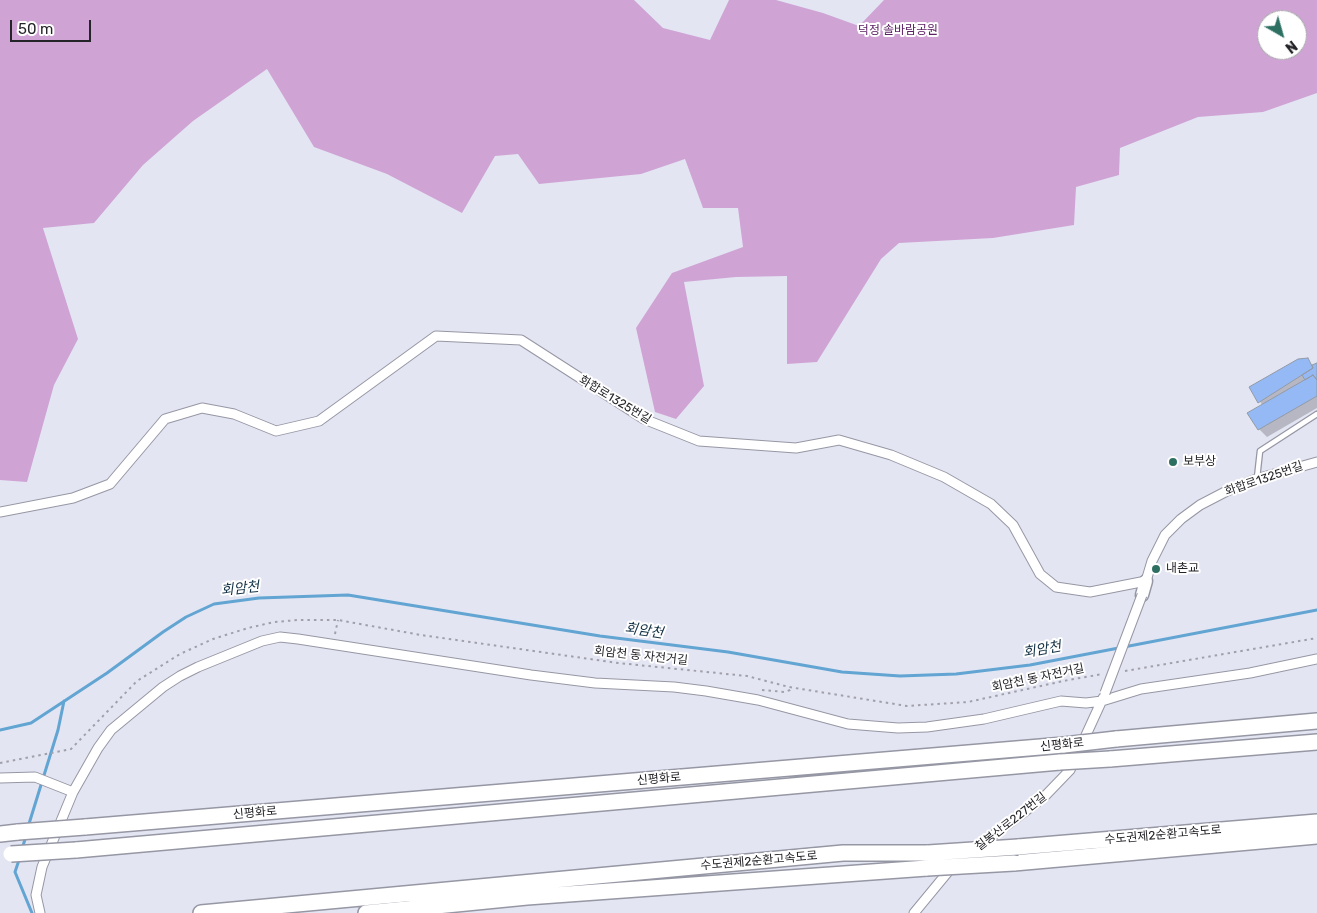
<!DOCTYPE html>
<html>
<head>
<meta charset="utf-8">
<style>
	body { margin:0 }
	#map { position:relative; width:1317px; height:913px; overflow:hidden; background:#e4e5f3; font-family:Rubik,sans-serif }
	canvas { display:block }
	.north { position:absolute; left:1257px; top:10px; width:50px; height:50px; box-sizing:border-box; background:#fff; border:1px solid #a7a7a9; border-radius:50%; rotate:142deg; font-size:14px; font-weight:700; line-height:20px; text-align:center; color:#242429 }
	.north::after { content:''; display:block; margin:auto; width:18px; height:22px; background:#2d7062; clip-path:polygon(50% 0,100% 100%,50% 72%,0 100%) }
	.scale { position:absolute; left:10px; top:20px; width:81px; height:22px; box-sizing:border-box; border:2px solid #242429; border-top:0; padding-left:6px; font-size:15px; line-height:18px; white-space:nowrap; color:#242429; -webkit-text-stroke:4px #fff; paint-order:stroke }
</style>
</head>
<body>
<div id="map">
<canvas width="1317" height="913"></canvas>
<div class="north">N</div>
<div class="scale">50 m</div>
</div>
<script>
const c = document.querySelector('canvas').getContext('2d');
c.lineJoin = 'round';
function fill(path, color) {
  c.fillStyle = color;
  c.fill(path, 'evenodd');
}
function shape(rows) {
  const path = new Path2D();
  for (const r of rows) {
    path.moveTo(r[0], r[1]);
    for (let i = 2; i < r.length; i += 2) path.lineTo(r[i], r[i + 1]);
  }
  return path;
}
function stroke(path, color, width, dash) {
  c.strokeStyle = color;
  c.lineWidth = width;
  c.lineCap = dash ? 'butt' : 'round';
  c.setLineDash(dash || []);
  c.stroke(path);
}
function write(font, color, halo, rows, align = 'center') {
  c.font = font + ' Rubik,"Noto Sans KR",sans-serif';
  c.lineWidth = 4;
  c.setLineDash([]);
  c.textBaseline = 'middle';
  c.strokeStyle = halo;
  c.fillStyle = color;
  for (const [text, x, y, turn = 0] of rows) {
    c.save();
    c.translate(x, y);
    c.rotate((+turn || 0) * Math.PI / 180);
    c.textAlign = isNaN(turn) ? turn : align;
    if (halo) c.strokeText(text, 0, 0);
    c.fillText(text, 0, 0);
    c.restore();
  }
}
fill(shape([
	[0,0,634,0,663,28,710,40,729,0,776,0,823,13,859,26,884,0,1317,0,1317,93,1263,112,1198,117,1120,148,1119,175,1076,187,1074,225,993,238,899,243,881,259,817,362,787,364,787,276,736,277,684,282,704,386,676,419,655,412,636,328,672,273,743,247,738,208,703,208,685,159,641,174,539,184,518,154,495,156,462,213,387,174,314,147,267,69,193,121,143,165,94,223,43,228,78,339,54,385,27,482,0,480],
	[1267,20,1297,20,1297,50,1267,50]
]), '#cfa4d5');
fill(shape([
	[1307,360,1313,366,1317,364,1317,408,1267,437,1259,429,1249,414,1263,406,1250,387]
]), '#0003');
stroke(shape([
	[0,730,31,723,107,673,163,632,186,617,214,604,259,598,348,595,600,636,728,652,842,672,900,676,956,674,1030,665,1317,610],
	[28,827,58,730,64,701],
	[22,849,26,836],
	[20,857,15,872,32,913]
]), '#62a5d2', 3);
const building = shape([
	[1308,358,1313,368,1258,403,1249,387,1298,359,1308,358],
	[1317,363,1317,380,1313,375,1305,380,1302,375,1313,368,1312,365,1317,363],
	[1313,375,1317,380,1317,396,1258,430,1247,413,1313,375]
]);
fill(building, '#94b9f5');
stroke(building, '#939aa5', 1);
const lane = shape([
	[1257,478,1260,451,1317,414]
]);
const street = shape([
	[0,512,73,498,110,484,165,419,202,408,234,414,276,431,319,421,436,336,521,340,644,419,699,441,796,448,839,440,891,455,944,477,991,504,1013,525,1040,574,1056,587,1090,592,1146,581,1152,561,1165,535,1181,519,1200,505,1225,492,1256,479,1317,462],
	[0,778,35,777,73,792,98,748,111,730,163,687,180,676,198,667,262,641,280,637,298,639,531,675,595,683,674,687,706,691,758,700,848,724,898,728,927,727,984,719,1061,701,1086,703,1102,701,1141,689,1250,673,1317,659],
	[976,848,1044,797,1070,770,1103,698],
	[40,913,36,895,42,867,73,792],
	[914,913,952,867]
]);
const secondary = shape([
	[1142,595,1146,581]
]);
const highway = shape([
	[1116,739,1317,721],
	[1110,759,1317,742],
	[85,827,1064,745],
	[0,834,18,832],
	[1018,847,1317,822],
	[76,850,1060,762],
	[1014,863,1317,836],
	[201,913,843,853,928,853],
	[366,913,527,897,927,868]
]);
stroke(lane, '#9697a4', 7);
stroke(street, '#9697a4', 11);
stroke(secondary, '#9697a4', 15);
stroke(highway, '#9697a4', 18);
stroke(shape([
	[335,634,338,620],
	[1125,671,1317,638],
	[762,690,785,692,790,690,791,687],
	[0,763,71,749,137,681,180,654,213,639,248,628,274,622,298,620,338,620,421,635,618,663,747,676,789,687,907,706,968,702,1068,680,1103,674]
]), '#a0a0ab', 2, [2.5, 4]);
stroke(lane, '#fff', 4.5);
stroke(street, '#fff', 9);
stroke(secondary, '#fff', 12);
stroke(highway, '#fff', 15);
const streetBridge = shape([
	[1105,693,1142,595]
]);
const highwayBridge = shape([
	[1064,745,1116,739],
	[1060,762,1110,759],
	[18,832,85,827],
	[928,853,1018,847],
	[11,854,76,850],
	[927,868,1014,863]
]);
stroke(streetBridge, '#9697a4', 11, []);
stroke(highwayBridge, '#9697a4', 18, []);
stroke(streetBridge, '#fff', 9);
stroke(highwayBridge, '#fff', 15);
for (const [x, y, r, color] of [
	[1173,462,5,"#2d7062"],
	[1156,569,5,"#2d7062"]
]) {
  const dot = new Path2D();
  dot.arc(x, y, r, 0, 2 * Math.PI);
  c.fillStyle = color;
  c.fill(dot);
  stroke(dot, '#fff', 2);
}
write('12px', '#5d2165', '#fff', [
	["덕정 솔바람공원",898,31]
]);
write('12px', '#242429', '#fff', [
	["화합로1325번길",615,400,31],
	["화합로1325번길",1264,479,-19],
	["회암천 동 자전거길",641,656,6],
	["회암천 동 자전거길",1038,678,-12],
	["신평화로",1062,745,-6],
	["신평화로",659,779,-5],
	["신평화로",255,813,-5],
	["칠봉산로227번길",1011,822,-38],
	["수도권제2순환고속도로",1163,835,-5],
	["수도권제2순환고속도로",759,861,-5]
]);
write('12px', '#242429', '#fff', [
	["보부상",1183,462],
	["내촌교",1166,569]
], 'left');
write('italic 14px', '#133144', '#fff', [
	["회암천",240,589,-6],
	["회암천",644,631,8],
	["회암천",1042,650,-10]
]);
</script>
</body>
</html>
